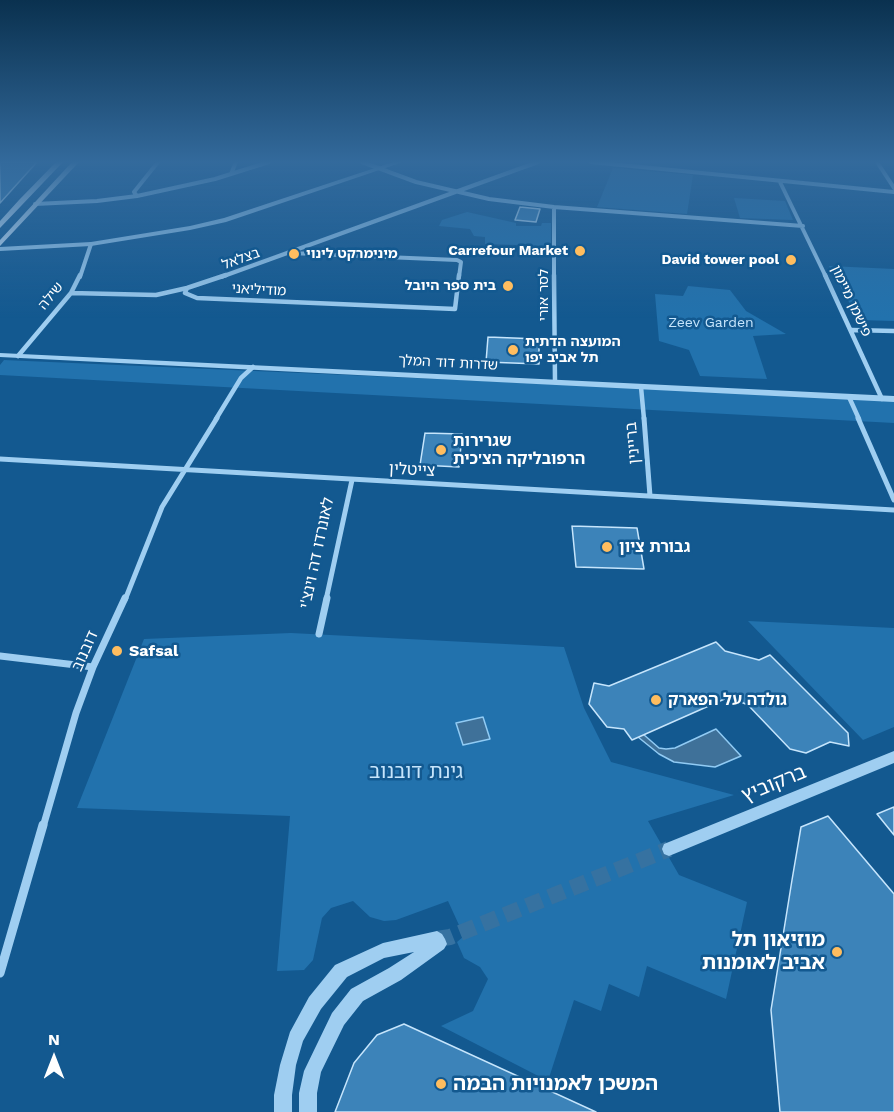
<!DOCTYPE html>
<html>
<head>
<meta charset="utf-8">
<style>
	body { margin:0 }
	#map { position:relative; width:894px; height:1112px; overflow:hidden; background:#135990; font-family:"Work Sans",sans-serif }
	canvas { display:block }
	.north { position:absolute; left:24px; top:1028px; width:60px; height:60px; -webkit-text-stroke:4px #135990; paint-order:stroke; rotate:0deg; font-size:16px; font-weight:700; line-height:24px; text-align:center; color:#fff }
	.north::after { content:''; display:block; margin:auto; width:21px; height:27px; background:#fff; clip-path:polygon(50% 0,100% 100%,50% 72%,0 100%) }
</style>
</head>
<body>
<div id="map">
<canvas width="894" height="1112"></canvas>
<div class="north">N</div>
</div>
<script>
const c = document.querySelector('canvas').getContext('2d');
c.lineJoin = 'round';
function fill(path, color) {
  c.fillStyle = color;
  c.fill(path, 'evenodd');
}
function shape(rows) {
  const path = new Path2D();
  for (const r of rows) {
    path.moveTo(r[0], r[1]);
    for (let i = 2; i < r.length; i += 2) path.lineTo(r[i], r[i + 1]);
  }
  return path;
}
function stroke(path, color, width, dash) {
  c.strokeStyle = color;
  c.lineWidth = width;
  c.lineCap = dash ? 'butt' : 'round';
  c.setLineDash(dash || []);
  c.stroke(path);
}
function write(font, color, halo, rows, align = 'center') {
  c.font = font + ' "Work Sans","Noto Sans Hebrew",sans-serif';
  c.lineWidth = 5;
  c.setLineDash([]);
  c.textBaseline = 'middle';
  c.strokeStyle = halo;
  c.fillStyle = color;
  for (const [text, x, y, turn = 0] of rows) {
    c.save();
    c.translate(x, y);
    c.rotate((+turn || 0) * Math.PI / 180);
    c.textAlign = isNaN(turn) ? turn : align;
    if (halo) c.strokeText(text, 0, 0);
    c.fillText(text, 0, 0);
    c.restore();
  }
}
fill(shape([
	[613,168,693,175,687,214,597,207],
	[734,198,785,201,793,220,740,218],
	[467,212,516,223,516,226,541,226,542,223,551,223,551,246,485,244,485,237,474,236,470,229,439,226,442,220],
	[829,266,894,269,894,321,859,320],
	[688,286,730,290,746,311,786,334,753,336,767,379,700,376,689,350,659,341,655,294,683,296],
	[4,360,894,399,894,423,0,375,0,365],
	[748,621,894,628,894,727,863,740],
	[291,633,564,647,584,708,611,762,734,795,648,821,679,875,747,902,726,999,647,966,639,997,609,984,601,1011,574,1000,548,1081,441,1026,473,1011,488,979,480,967,464,958,457,942,464,936,448,901,396,920,384,921,370,917,353,901,331,908,322,918,313,960,304,970,277,971,290,816,77,808,144,639]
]), '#2272ad');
const water = shape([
	[483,717,490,739,463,745,456,723,483,717],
	[716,729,741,756,715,767,674,762,659,754,638,737,643,734,659,748,666,749,675,748,716,729]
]);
fill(water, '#3f7199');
stroke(water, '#91cbf4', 1.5);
const building = shape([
	[0,162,37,162,0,203,0,162],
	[520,207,540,209,536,222,515,220,520,207],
	[488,337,539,339,539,364,486,362,488,337],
	[425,433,462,434,459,467,420,465,425,433],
	[572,526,637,528,644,569,576,567,572,526],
	[716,642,725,651,759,660,770,655,848,733,849,746,830,742,806,753,790,749,748,705,729,697,632,740,624,729,607,727,589,704,594,683,609,686,716,642],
	[894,807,894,835,877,814,894,807],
	[828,816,894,894,894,1112,780,1112,771,1010,792,880,801,827,828,816],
	[404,1024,596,1112,335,1112,354,1063,377,1035,404,1024]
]);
fill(building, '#3c83b9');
stroke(building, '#c6e5fc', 1.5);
stroke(shape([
	[437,939,450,937,669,849]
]), '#3672a1', 16, [16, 8]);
stroke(shape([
	[362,162,416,182,489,199,554,207,803,226],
	[591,162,894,192],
	[877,162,894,188],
	[231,174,236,162],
	[780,182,826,277],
	[137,196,134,192,158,162],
	[35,204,97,201,137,196,215,179,269,162],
	[554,207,554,277],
	[291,253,457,260,461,262,459,277],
	[80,277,91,244],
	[221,277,538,162]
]), '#9fcef1', 4);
stroke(shape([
	[554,275,555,382],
	[825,275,882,399],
	[187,288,185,293,197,298,455,309,459,275],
	[71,293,156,295,187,288,226,275],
	[852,330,894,331],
	[18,356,71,293,80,275],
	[641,387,644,419],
	[849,397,859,419],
	[216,419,241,378,253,367]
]), '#9fcef1', 4.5);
stroke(shape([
	[644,418,650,496],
	[858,418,894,500],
	[0,459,894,510],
	[125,600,162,507,217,418],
	[326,600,352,480]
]), '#9fcef1', 5);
stroke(shape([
	[319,634,327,598],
	[0,656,93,667],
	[43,827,76,713,93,667,125,598]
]), '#9fcef1', 7);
stroke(shape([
	[0,973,43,825]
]), '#9fcef1', 9);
fill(shape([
	[393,162,403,162,226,222,190,230,91,246,0,251,0,247,91,242,190,226,224,218,393,162],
	[0,353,894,396,894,402,0,357,0,353],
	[894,751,894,763,669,856,664,854,662,849,664,844,894,751],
	[437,931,442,934,445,939,447,944,444,949,401,980,363,1001,344,1025,321,1072,317,1093,317,1112,299,1112,299,1093,304,1071,332,1013,351,989,389,968,414,952,384,958,347,977,321,1009,303,1041,296,1065,292,1095,292,1112,274,1112,274,1095,280,1065,290,1032,309,997,335,965,383,943,437,931]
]), '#9fcef1');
fill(shape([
	[56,162,63,162,0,228,0,221,19,200,56,162],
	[72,162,79,162,0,246,0,240,72,162]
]), '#cee7fc');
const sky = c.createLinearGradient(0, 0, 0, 318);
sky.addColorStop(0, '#0a314f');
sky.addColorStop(0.51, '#336a9c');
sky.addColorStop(1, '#336a9c00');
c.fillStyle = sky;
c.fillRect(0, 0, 894, 318);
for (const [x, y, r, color] of [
	[580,251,6,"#ffbd5f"],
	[294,254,6,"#ffbd5f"],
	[791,260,6,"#ffbd5f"],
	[508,286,6,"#ffbd5f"],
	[513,350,6,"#ffbd5f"],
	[441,450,6,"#ffbd5f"],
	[607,547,6,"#ffbd5f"],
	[117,651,6,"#ffbd5f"],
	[656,700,6,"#ffbd5f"],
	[837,952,6,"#ffbd5f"],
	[441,1084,6,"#ffbd5f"]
]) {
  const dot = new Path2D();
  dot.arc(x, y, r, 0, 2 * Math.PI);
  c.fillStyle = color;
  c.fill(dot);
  stroke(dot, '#135990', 2);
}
write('bold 14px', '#fff', '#135990', [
	["Carrefour Market",568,251],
	["מינימרקט לינוי",306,254,"left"],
	["David tower pool",779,260],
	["בית ספר היובל",496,286],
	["המועצה הדתית",525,342,"left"],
	["תל אביב יפו",525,358,"left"]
], 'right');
write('14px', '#fff', '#135990', [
	["בצלאל",241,259,-20],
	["מודיליאני",259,290,3],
	["לסר אורי",544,295,-90],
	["שילה",51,296,-51],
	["פישמן מיימון",851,301,65],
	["שדרות דוד המלך",448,363,3]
]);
write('14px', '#c6e5fc', '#135990', [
	["Zeev Garden",711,323]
]);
write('bold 16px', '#fff', '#135990', [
	["שגרירות",453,441],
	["הרפובליקה הצ'כית",453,459],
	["גבורת ציון",619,547],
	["Safsal",129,651],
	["גולדה על הפארק",668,700]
], 'left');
write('16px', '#fff', '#135990', [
	["בריינין",633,443,-95],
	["צייטלין",412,470,3],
	["לאונרדו דה וינצ'י",317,553,-78],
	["דובנוב",85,651,-66]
]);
write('20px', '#c6e5fc', '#135990', [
	["גינת דובנוב",416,772]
]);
write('20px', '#fff', '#135990', [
	["ברקוביץ",774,784,-22]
]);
write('bold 20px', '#fff', '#135990', [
	["מוזיאון תל",825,940],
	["אביב לאומנות",825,963],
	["המשכן לאמנויות הבמה",453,1084,"left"]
], 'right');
</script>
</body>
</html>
